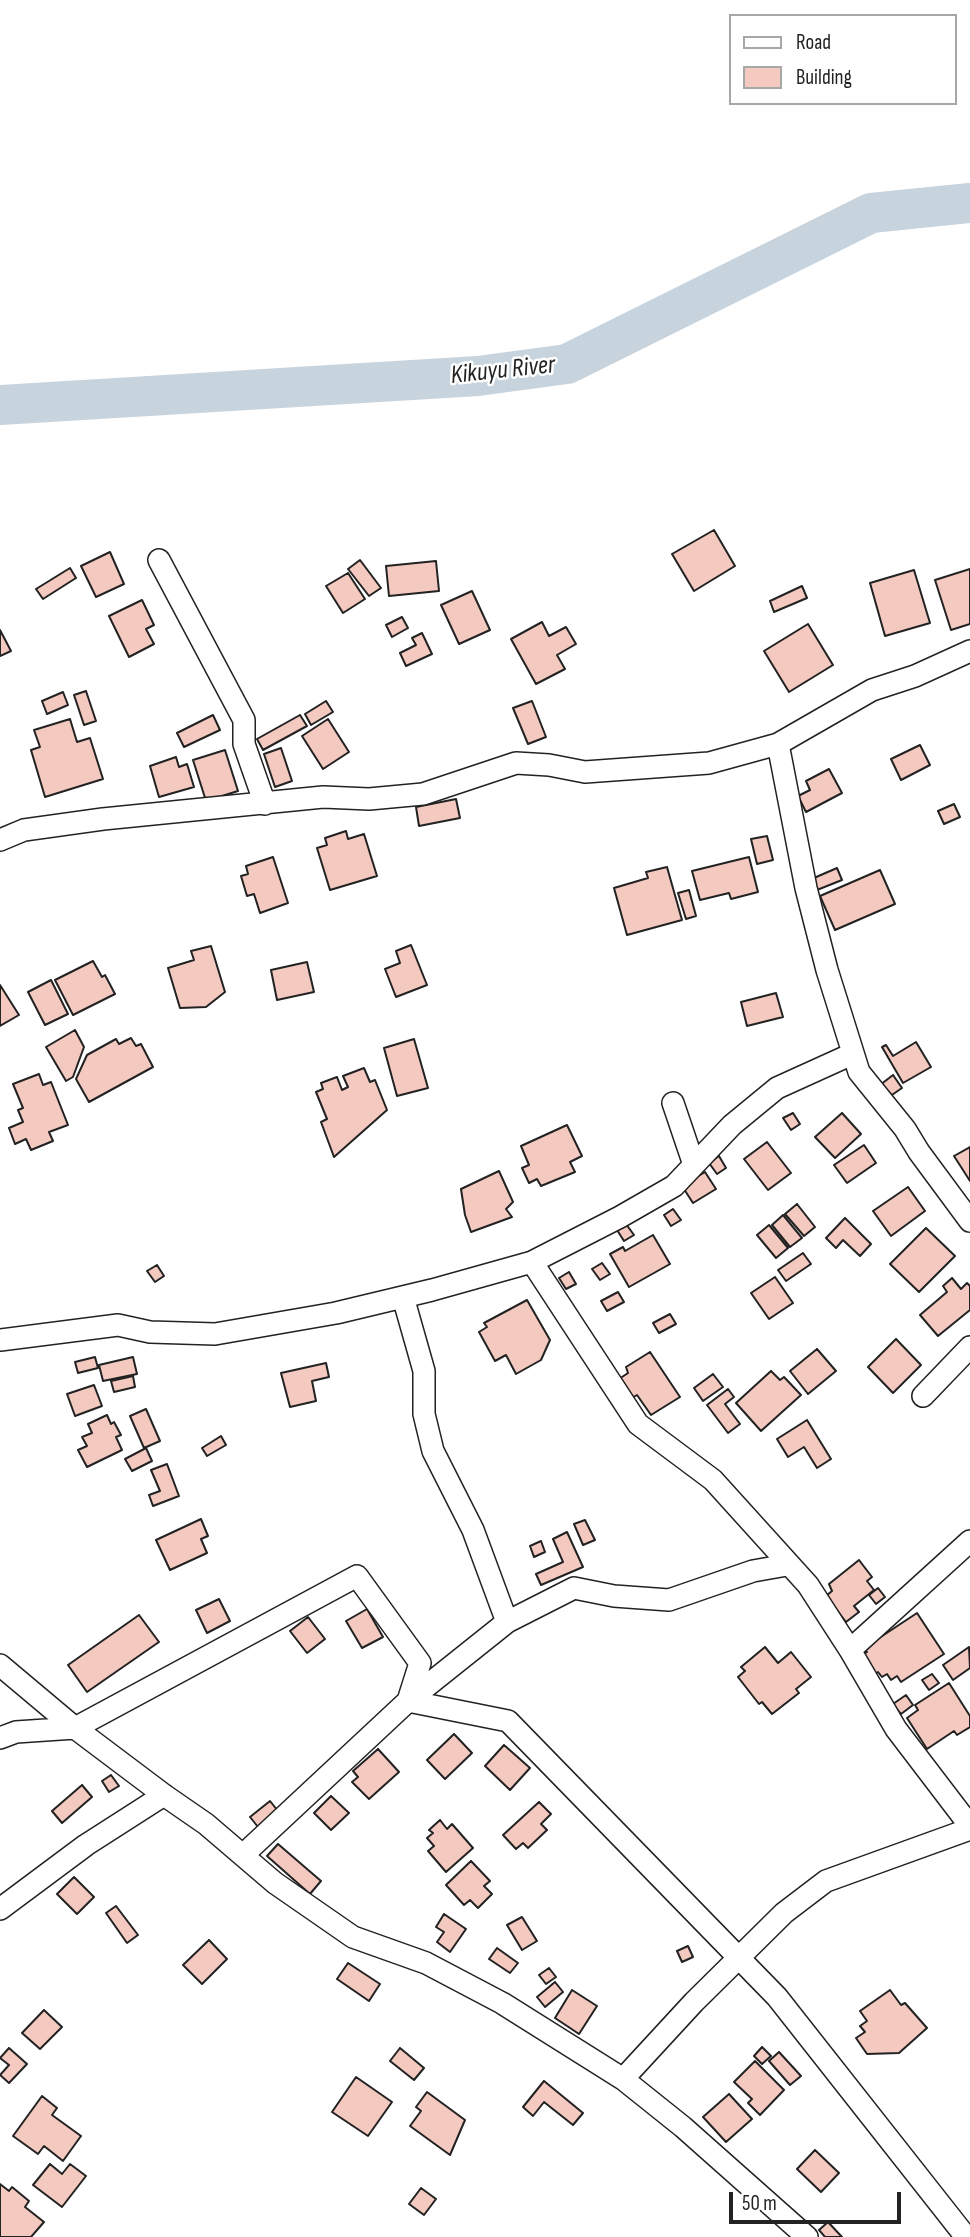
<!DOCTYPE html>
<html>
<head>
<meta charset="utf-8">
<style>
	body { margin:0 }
	#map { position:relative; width:970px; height:2237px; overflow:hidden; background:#fff; font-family:"Sofia Sans Condensed",sans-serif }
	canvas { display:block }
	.legend { position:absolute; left:729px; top:14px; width:228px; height:91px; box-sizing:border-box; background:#fff; border:2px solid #a7a7a7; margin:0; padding:9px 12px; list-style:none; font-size:21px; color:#222 }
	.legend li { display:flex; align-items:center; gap:14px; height:35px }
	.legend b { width:35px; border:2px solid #a7a7a7 }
	.scale { position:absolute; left:729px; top:2192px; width:172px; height:32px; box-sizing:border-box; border:4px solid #222; border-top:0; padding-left:9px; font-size:21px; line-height:24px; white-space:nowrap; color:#222; -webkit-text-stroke:5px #fff; paint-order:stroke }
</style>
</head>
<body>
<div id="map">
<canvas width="970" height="2237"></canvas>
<ul class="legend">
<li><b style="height:9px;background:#fff"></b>Road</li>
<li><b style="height:19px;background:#f3c9c0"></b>Building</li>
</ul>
<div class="scale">50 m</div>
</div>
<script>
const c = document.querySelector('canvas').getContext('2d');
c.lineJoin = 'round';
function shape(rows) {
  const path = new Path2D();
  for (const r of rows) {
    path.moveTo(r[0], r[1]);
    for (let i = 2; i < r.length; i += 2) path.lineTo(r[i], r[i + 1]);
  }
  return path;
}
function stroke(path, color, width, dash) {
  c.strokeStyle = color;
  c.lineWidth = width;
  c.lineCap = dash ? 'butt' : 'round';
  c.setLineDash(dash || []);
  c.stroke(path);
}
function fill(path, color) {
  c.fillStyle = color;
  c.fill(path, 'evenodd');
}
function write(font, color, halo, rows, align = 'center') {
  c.font = font + ' "Sofia Sans Condensed",sans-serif';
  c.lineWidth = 5;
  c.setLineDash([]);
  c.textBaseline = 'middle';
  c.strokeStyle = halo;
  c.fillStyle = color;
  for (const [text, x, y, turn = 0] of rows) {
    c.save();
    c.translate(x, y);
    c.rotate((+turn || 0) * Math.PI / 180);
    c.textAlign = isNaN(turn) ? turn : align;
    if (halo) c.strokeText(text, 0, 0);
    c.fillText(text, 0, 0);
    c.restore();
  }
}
stroke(shape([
	[0,405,478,376,567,364,871,213,970,203]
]), '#c7d3dd', 40);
const building = shape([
	[714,530,735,566,694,591,672,554,714,530],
	[110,552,124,584,96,597,81,566,110,552],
	[360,560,381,588,369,596,348,569,360,560],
	[436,561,439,591,389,596,386,566,436,561],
	[70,568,76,578,43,599,36,589,70,568],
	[970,569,970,624,951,630,935,580,970,569],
	[914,570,930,623,885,636,870,583,914,570],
	[348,573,365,599,343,613,326,586,348,573],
	[802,586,807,598,774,612,770,601,802,586],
	[472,591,490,630,459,644,441,605,472,591],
	[142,600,154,625,146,629,154,644,129,657,109,616,142,600],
	[402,617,408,628,392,637,386,625,402,617],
	[542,622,549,636,566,627,576,644,557,655,565,669,536,684,511,639,542,622],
	[808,624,833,665,789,692,764,651,808,624],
	[0,630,11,651,0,656,0,630],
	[422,633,432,654,406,666,400,653,416,645,412,638,422,633],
	[86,691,96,721,84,725,74,695,86,691],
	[63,692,68,705,47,714,42,701,63,692],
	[326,701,333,712,311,725,305,714,326,701],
	[532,701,546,737,528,744,513,708,532,701],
	[213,715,220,730,184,747,177,733,213,715],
	[300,715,307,726,263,750,257,739,300,715],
	[70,719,77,742,90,738,103,779,45,797,31,750,40,747,34,730,70,719],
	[328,719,349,752,323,769,302,736,328,719],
	[920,745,930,765,901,780,891,759,920,745],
	[281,748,292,781,275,787,264,754,281,748],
	[225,750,238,791,206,801,193,760,225,750],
	[176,757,179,767,187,764,194,787,159,797,150,766,176,757],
	[829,769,842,793,806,812,798,796,810,790,806,781,829,769],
	[456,799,460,818,419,826,416,807,456,799],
	[954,804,960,817,944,824,938,811,954,804],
	[346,831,348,839,364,834,377,876,330,890,317,848,327,845,325,838,346,831],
	[767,836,773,860,757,864,751,839,767,836],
	[273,857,288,903,260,913,254,894,247,896,241,876,248,874,246,866,273,857],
	[749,857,758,892,731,899,729,893,700,900,692,871,749,857],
	[667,867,682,920,627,935,614,888,648,878,646,872,667,867],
	[837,868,842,880,812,892,807,881,837,868],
	[880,870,895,904,835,930,820,896,880,870],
	[689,890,696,916,686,919,678,893,689,890],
	[411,945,427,985,396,997,385,969,400,963,396,951,411,945],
	[211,946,225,992,206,1007,180,1008,168,968,194,960,191,951,211,946],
	[93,961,102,977,105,975,115,994,73,1015,55,980,93,961],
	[307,962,314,992,277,1000,271,970,307,962],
	[51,980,68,1014,45,1025,28,992,51,980],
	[0,985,19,1015,0,1026,0,985],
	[776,993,783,1017,747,1026,741,1002,776,993],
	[75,1030,84,1047,73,1077,66,1081,46,1047,75,1030],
	[131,1038,136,1046,141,1044,153,1067,89,1102,76,1079,87,1055,116,1039,119,1044,131,1038],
	[414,1039,428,1088,397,1096,384,1048,414,1039],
	[916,1042,931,1067,903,1083,882,1047,886,1045,893,1056,916,1042],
	[364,1068,370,1082,375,1080,387,1110,334,1157,321,1122,327,1119,316,1092,323,1089,321,1083,337,1077,342,1090,348,1087,343,1076,364,1068],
	[39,1074,43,1085,51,1082,68,1125,49,1132,53,1141,31,1150,26,1139,15,1144,9,1128,23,1122,18,1110,23,1108,13,1084,39,1074],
	[893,1075,902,1088,889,1097,880,1085,893,1075],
	[793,1113,800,1124,791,1130,783,1118,793,1113],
	[842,1113,861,1134,835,1158,815,1137,842,1113],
	[567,1125,582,1156,570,1162,575,1172,541,1186,537,1179,529,1183,522,1168,529,1165,521,1146,567,1125],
	[767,1142,791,1173,768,1190,744,1159,767,1142],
	[864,1145,876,1163,847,1183,834,1165,864,1145],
	[970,1147,970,1181,954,1156,970,1147],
	[719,1156,726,1168,717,1174,709,1163,719,1156],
	[499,1171,513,1202,506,1209,512,1217,471,1232,465,1215,461,1189,499,1171],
	[705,1172,716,1189,693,1203,682,1186,705,1172],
	[908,1187,925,1211,891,1236,873,1211,908,1187],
	[797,1204,815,1227,804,1236,785,1214,797,1204],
	[673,1209,681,1220,671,1226,664,1215,673,1209],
	[783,1215,802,1238,790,1247,772,1225,783,1215],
	[845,1218,871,1244,860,1256,843,1240,836,1248,826,1238,845,1218],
	[626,1224,634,1235,624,1241,617,1230,626,1224],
	[769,1225,788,1248,776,1258,757,1235,769,1225],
	[926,1228,955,1256,919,1292,890,1264,926,1228],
	[653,1235,670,1264,629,1287,610,1254,623,1247,625,1251,653,1235],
	[803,1253,811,1264,786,1281,778,1270,803,1253],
	[602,1263,610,1274,600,1280,592,1269,602,1263],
	[157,1265,164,1276,155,1282,147,1271,157,1265],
	[569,1272,576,1284,566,1289,559,1278,569,1272],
	[775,1277,793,1303,769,1319,751,1293,775,1277],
	[952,1278,961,1289,967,1283,970,1286,970,1310,938,1336,920,1315,947,1292,943,1286,952,1278],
	[618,1292,624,1302,607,1311,601,1301,618,1292],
	[527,1300,550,1340,541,1360,516,1374,506,1355,495,1361,479,1332,487,1327,484,1323,527,1300],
	[670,1314,676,1324,659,1333,653,1323,670,1314],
	[896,1339,921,1365,893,1393,868,1367,896,1339],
	[817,1349,836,1371,808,1394,790,1371,817,1349],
	[650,1352,680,1397,651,1415,637,1395,632,1398,619,1379,628,1373,626,1367,650,1352],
	[95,1357,98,1368,78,1373,75,1362,95,1357],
	[133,1357,137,1374,103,1381,99,1365,133,1357],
	[326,1363,329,1377,312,1381,316,1401,290,1407,281,1373,326,1363],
	[771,1371,780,1380,784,1377,801,1395,761,1431,736,1403,771,1371],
	[713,1374,723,1387,703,1401,694,1388,713,1374],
	[133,1376,135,1387,114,1392,111,1381,133,1376],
	[94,1385,102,1406,75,1416,67,1394,94,1385],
	[728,1389,734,1397,725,1404,740,1424,728,1433,707,1405,728,1389],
	[146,1409,160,1441,144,1448,130,1416,146,1409],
	[107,1415,111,1424,114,1422,121,1435,116,1437,122,1450,87,1467,78,1450,87,1446,82,1437,92,1433,88,1424,107,1415],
	[807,1420,831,1459,817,1468,804,1447,788,1457,777,1439,807,1420],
	[221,1436,226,1445,207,1456,202,1448,221,1436],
	[146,1448,152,1461,132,1471,125,1459,146,1448],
	[167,1464,179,1496,153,1506,149,1495,160,1491,151,1470,167,1464],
	[201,1519,208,1536,201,1539,207,1553,170,1570,156,1540,201,1519],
	[585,1520,595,1540,583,1545,574,1524,585,1520],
	[567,1532,583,1567,541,1585,536,1574,563,1562,553,1539,567,1532],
	[541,1541,545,1552,534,1557,530,1546,541,1541],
	[859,1560,872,1577,867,1581,874,1590,854,1606,859,1612,846,1622,826,1596,832,1591,829,1584,859,1560],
	[878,1588,885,1597,876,1604,869,1595,878,1588],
	[219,1599,230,1621,207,1633,196,1610,219,1599],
	[367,1609,383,1637,362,1648,346,1621,367,1609],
	[917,1613,944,1654,901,1682,897,1676,891,1680,887,1674,882,1677,878,1672,873,1675,861,1656,867,1652,864,1648,917,1613],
	[139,1615,159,1642,87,1692,68,1665,139,1615],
	[308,1617,325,1639,307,1653,290,1631,308,1617],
	[765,1647,778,1663,791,1652,811,1677,796,1689,799,1693,772,1714,762,1702,759,1704,738,1677,745,1671,741,1667,765,1647],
	[969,1647,970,1668,953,1680,943,1665,969,1647],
	[932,1674,939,1683,929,1690,922,1680,932,1674],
	[949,1683,970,1716,970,1727,957,1735,954,1731,927,1749,907,1718,918,1710,915,1705,949,1683],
	[906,1695,913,1705,901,1714,893,1704,906,1695],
	[454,1734,472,1753,445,1779,427,1760,454,1734],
	[504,1745,530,1768,510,1790,485,1766,504,1745],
	[378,1749,399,1772,369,1799,352,1782,358,1777,353,1771,378,1749],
	[111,1775,119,1786,109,1792,102,1781,111,1775],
	[82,1785,92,1797,62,1823,52,1811,82,1785],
	[331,1796,349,1813,331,1830,314,1813,331,1796],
	[270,1801,278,1811,258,1827,250,1817,270,1801],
	[539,1802,551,1814,541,1824,547,1830,528,1848,523,1843,516,1849,503,1835,539,1802],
	[440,1820,447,1829,452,1824,473,1848,446,1872,428,1851,434,1846,427,1838,433,1833,429,1830,440,1820],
	[278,1844,321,1881,310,1894,267,1856,278,1844],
	[471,1861,490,1881,484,1886,492,1894,478,1908,470,1900,464,1905,446,1885,471,1861],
	[74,1877,94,1897,77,1914,57,1894,74,1877],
	[116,1906,138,1935,127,1943,106,1913,116,1906],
	[444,1914,466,1929,450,1952,437,1942,444,1932,436,1927,444,1914],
	[522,1917,537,1941,522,1950,507,1925,522,1917],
	[209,1940,227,1959,202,1984,183,1965,209,1940],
	[688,1946,693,1957,682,1962,677,1951,688,1946],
	[497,1948,518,1963,510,1973,489,1959,497,1948],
	[348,1963,380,1984,369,2001,337,1979,348,1963],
	[549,1968,556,1977,546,1984,539,1975,549,1968],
	[555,1982,563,1992,545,2007,537,1997,555,1982],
	[572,1990,597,2006,579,2034,555,2018,572,1990],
	[890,1990,901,2005,905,2003,927,2028,899,2053,867,2054,856,2038,865,2032,860,2026,867,2021,860,2011,890,1990],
	[44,2010,62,2027,40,2049,22,2033,44,2010],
	[762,2047,771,2056,762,2064,754,2056,762,2047],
	[9,2048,27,2064,9,2083,0,2075,9,2065,0,2058,9,2048],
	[400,2048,424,2068,414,2080,390,2061,400,2048],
	[779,2052,801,2076,790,2085,769,2061,779,2052],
	[755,2061,784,2090,760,2115,748,2103,752,2099,734,2082,755,2061],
	[356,2077,392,2102,368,2136,332,2112,356,2077],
	[544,2081,583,2113,573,2125,544,2102,533,2116,523,2107,544,2081],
	[427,2092,465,2120,450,2155,410,2126,421,2111,416,2107,427,2092],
	[729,2094,752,2119,726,2142,703,2117,729,2094],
	[42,2096,57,2108,52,2115,81,2136,63,2161,44,2146,38,2154,13,2136,42,2096],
	[815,2150,839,2173,821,2192,797,2169,815,2150],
	[50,2164,62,2174,70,2164,86,2176,62,2207,33,2185,50,2164],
	[0,2184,9,2191,12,2187,29,2201,25,2207,44,2222,31,2237,0,2237,0,2184],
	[421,2188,436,2199,424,2215,409,2204,421,2188],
	[828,2222,842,2237,825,2237,819,2230,828,2222]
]);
fill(building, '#f3c9c0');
stroke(building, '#222', 2);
const minor = shape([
	[159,560,244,720,244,744,265,804],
	[778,744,806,888,827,970,859,1072,905,1129,919,1152,970,1221],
	[0,840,24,830,103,819,323,797,369,799,423,794,516,763,549,765,585,772,709,763,778,744,872,690,915,676,970,651],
	[673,1103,694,1165],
	[532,1262,638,1424,713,1480,808,1585,850,1650,896,1729,970,1826],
	[403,1297,424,1371,424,1414,433,1451,473,1530,507,1622],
	[0,1340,118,1325,150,1332,215,1334,336,1313,432,1290,532,1262,620,1217,674,1186,732,1125,777,1088,852,1054],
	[923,1396,970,1347],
	[850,1650,970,1541],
	[0,1665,75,1728,164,1795,206,1824,275,1883,353,1937,426,1963,502,2003,623,2079,683,2127,807,2237],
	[0,1738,16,1732,75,1728,357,1576,420,1663,408,1701,507,1622,574,1588,614,1596,669,1600,753,1571,787,1565],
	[243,1855,408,1701,508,1721,777,1997,966,2237],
	[0,1909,86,1845,164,1795],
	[623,2079,694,2002,784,1913,826,1881,970,1829]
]);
stroke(minor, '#222', 24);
stroke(minor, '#fff', 21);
write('italic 26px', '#222', '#fff', [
	["Kikuyu River",503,371,-6]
]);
</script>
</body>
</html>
